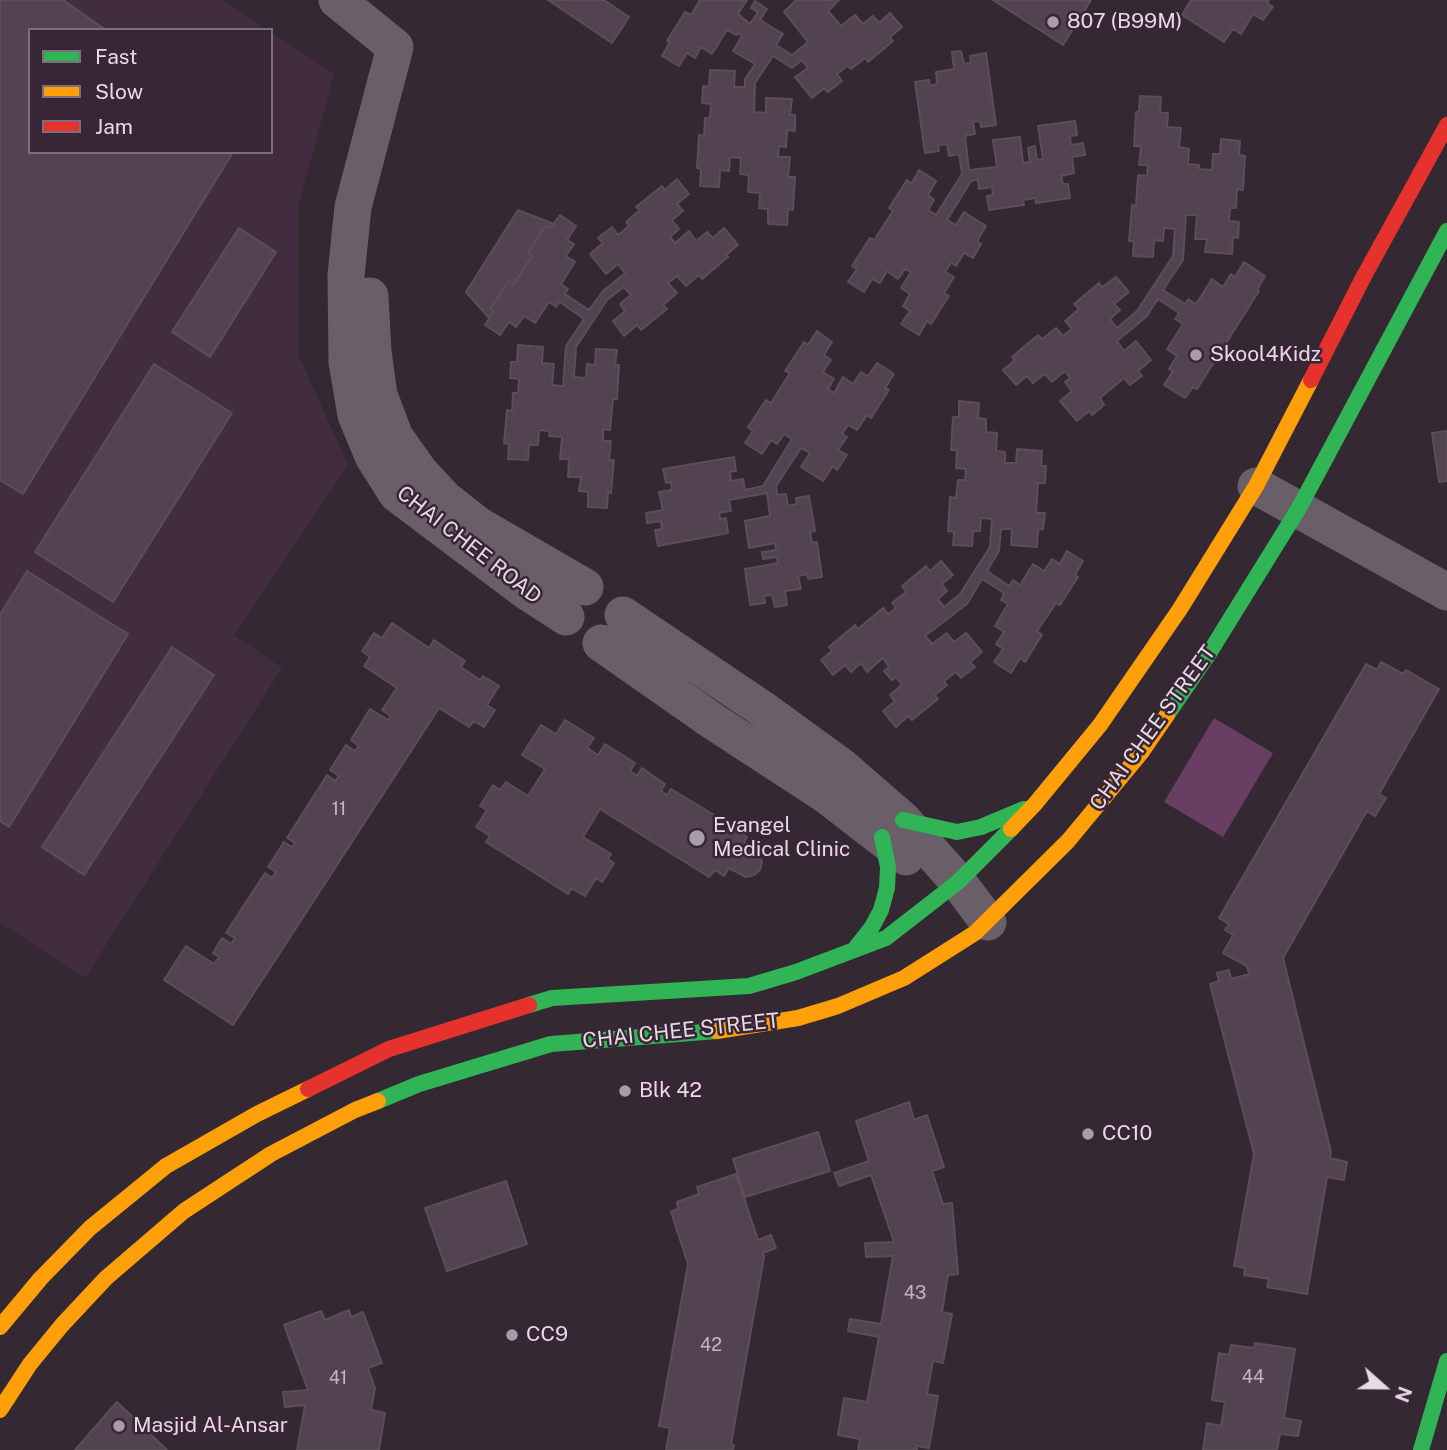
<!DOCTYPE html>
<html>
<head>
<meta charset="utf-8">
<style>
	body { margin:0 }
	#map { position:relative; width:1447px; height:1450px; overflow:hidden; background:#342932; font-family:"Public Sans",sans-serif }
	canvas { display:block }
	.legend { position:absolute; left:28px; top:28px; width:245px; height:126px; box-sizing:border-box; background:#382535; border:2px solid #7e6d7b; margin:0; padding:9px 12px; list-style:none; font-size:21px; color:#e7dae5 }
	.legend li { display:flex; align-items:center; gap:14px; height:35px }
	.legend b { width:35px; border:2px solid #7e6d7b }
	.north { position:absolute; left:1349px; top:1352px; width:70px; height:70px; -webkit-text-stroke:5px #382535; paint-order:stroke; rotate:111deg; font-size:19px; font-weight:700; line-height:28px; text-align:center; color:#e7dae5 }
	.north::after { content:''; display:block; margin:auto; width:24px; height:32px; background:#e7dae5; clip-path:polygon(50% 0,100% 100%,50% 72%,0 100%) }
</style>
</head>
<body>
<div id="map">
<canvas width="1447" height="1450"></canvas>
<ul class="legend">
<li><b style="height:9px;background:#30b455"></b>Fast</li>
<li><b style="height:9px;background:#ff9f0a"></b>Slow</li>
<li><b style="height:9px;background:#e5322d"></b>Jam</li>
</ul>
<div class="north">N</div>
</div>
<script>
const c = document.querySelector('canvas').getContext('2d');
c.lineJoin = 'round';
function fill(path, color) {
  c.fillStyle = color;
  c.fill(path, 'evenodd');
}
function shape(rows) {
  const path = new Path2D();
  for (const r of rows) {
    path.moveTo(r[0], r[1]);
    for (let i = 2; i < r.length; i += 2) path.lineTo(r[i], r[i + 1]);
  }
  return path;
}
function stroke(path, color, width, dash) {
  c.strokeStyle = color;
  c.lineWidth = width;
  c.lineCap = dash ? 'butt' : 'round';
  c.setLineDash(dash || []);
  c.stroke(path);
}
function write(font, color, halo, rows, align = 'center') {
  c.font = font + ' "Public Sans",sans-serif';
  c.lineWidth = 5;
  c.setLineDash([]);
  c.textBaseline = 'middle';
  c.strokeStyle = halo;
  c.fillStyle = color;
  for (const [text, x, y, turn = 0] of rows) {
    c.save();
    c.translate(x, y);
    c.rotate((+turn || 0) * Math.PI / 180);
    c.textAlign = isNaN(turn) ? turn : align;
    if (halo) c.strokeText(text, 0, 0);
    c.fillText(text, 0, 0);
    c.restore();
  }
}
fill(shape([
	[0,0,223,0,267,30,30,30,30,152,271,152,271,32,334,74,298,208,299,356,348,465,234,635,282,668,85,978,0,923]
]), '#422c3f');
fill(shape([
	[1214,718,1273,753,1223,837,1164,802]
]), '#683f63');
const building = shape([
	[0,0,63,0,106,30,30,30,30,152,233,152,23,494,0,480,0,0],
	[548,0,604,0,629,17,612,43,548,0],
	[700,0,747,0,738,14,750,24,758,12,751,8,755,1,767,9,760,20,783,34,776,45,792,55,808,42,784,12,796,0,839,0,828,11,841,26,855,15,863,24,873,16,879,23,890,13,902,27,890,37,893,41,868,62,865,58,851,69,847,66,837,74,842,81,828,92,824,88,812,98,795,77,808,68,802,60,792,68,773,56,755,83,754,112,766,113,766,98,792,99,790,115,795,115,795,131,787,130,786,147,779,146,778,157,790,157,788,177,795,177,793,210,788,209,787,225,768,224,768,209,759,208,760,193,748,192,749,175,740,174,741,158,730,157,729,171,720,170,719,187,700,186,701,169,697,168,699,135,704,136,705,118,710,118,711,104,702,103,703,86,709,87,710,70,735,71,734,87,745,87,745,79,755,64,733,51,742,36,737,33,736,35,727,30,712,54,701,47,695,58,687,53,679,66,662,56,670,42,667,41,685,12,691,15,700,0],
	[993,0,1091,0,1063,45,993,0],
	[1191,0,1269,0,1267,3,1273,7,1263,20,1253,14,1241,34,1233,29,1224,42,1182,15,1191,0],
	[961,51,964,64,971,63,970,56,986,53,996,125,981,127,980,121,973,122,975,134,965,136,969,170,997,167,993,140,1020,137,1023,163,1030,162,1028,148,1035,146,1037,160,1043,159,1038,126,1075,121,1077,135,1070,136,1071,145,1083,143,1085,155,1072,157,1074,173,1061,176,1063,184,1068,184,1070,198,1036,203,1035,198,1023,200,1024,205,989,210,987,196,993,195,992,187,979,189,978,179,971,181,947,220,956,225,964,212,986,226,977,241,981,244,973,258,964,253,956,266,951,263,945,272,954,277,944,293,949,296,931,324,927,321,919,335,901,324,910,311,903,306,910,294,901,288,911,272,905,269,898,279,887,271,880,283,872,279,864,292,848,282,857,269,852,266,870,238,874,240,893,211,889,208,907,180,912,183,919,170,936,181,928,195,934,200,928,210,936,215,962,174,959,154,949,156,947,144,938,145,939,151,925,153,915,82,929,80,930,86,937,84,936,72,954,69,952,52,961,51],
	[1140,96,1161,97,1160,113,1168,113,1167,127,1181,128,1179,147,1189,149,1188,164,1199,165,1199,169,1212,170,1213,154,1220,154,1221,139,1240,141,1239,155,1245,156,1243,190,1237,189,1236,208,1230,208,1229,221,1239,222,1238,238,1233,237,1232,254,1205,252,1207,239,1195,239,1197,215,1186,215,1183,260,1163,290,1185,304,1188,299,1196,304,1212,279,1223,287,1231,274,1235,277,1244,262,1265,276,1257,290,1259,291,1197,389,1193,387,1185,398,1164,385,1173,371,1169,369,1177,356,1167,349,1183,324,1175,319,1179,313,1158,299,1146,317,1117,341,1124,351,1136,341,1151,360,1138,371,1142,376,1130,385,1124,378,1100,398,1104,405,1092,415,1089,411,1077,421,1060,401,1072,391,1065,382,1070,378,1065,371,1052,382,1045,374,1033,383,1027,376,1016,385,1003,370,1015,360,1012,357,1038,335,1042,339,1056,328,1063,336,1072,329,1065,321,1079,309,1074,304,1099,283,1102,287,1116,277,1129,292,1114,304,1120,310,1110,319,1117,328,1137,311,1173,256,1175,229,1164,228,1163,241,1154,240,1153,257,1133,256,1134,241,1129,241,1132,205,1136,206,1138,175,1147,176,1148,165,1139,165,1141,146,1134,146,1136,112,1139,112,1140,96],
	[677,179,689,194,677,204,683,211,672,220,679,229,670,237,675,243,689,231,696,241,707,232,713,238,724,228,738,245,726,255,728,257,702,279,699,275,686,286,677,276,668,283,677,293,663,305,667,309,641,330,637,325,624,336,613,321,625,311,620,304,631,295,624,287,607,300,576,347,574,377,586,378,587,364,595,365,596,349,617,350,615,365,619,365,617,399,613,399,610,430,603,429,603,441,611,441,609,460,614,460,611,493,608,492,607,508,588,507,588,492,579,491,581,477,568,477,569,459,560,459,562,437,549,436,550,431,539,430,538,445,529,445,528,460,508,459,509,444,504,443,507,410,512,411,513,393,518,393,519,379,510,378,511,362,517,362,518,345,543,347,542,363,554,364,552,385,563,386,566,346,584,319,560,302,556,307,549,302,535,323,524,316,516,327,509,322,500,335,485,325,494,311,490,309,509,281,514,284,532,256,528,253,545,226,550,229,560,215,576,226,567,240,574,244,566,256,575,262,561,284,568,289,565,294,589,310,603,291,625,273,618,264,606,274,590,254,603,243,598,238,612,227,618,235,629,226,626,222,640,210,636,207,662,186,665,190,677,179],
	[518,210,554,224,550,229,545,226,528,253,532,256,514,284,509,281,490,309,494,311,489,318,466,292,518,210],
	[239,228,276,252,210,357,172,332,239,228],
	[817,331,832,342,824,355,831,360,823,372,834,379,828,389,834,393,843,377,853,384,861,372,868,376,877,363,894,374,885,388,889,390,871,418,867,415,857,430,848,425,842,434,847,437,838,450,847,455,837,470,833,466,823,481,801,467,810,453,801,448,776,486,777,495,786,494,788,506,797,504,796,498,809,496,815,531,810,532,812,543,817,542,822,577,808,579,807,574,798,576,801,589,785,591,787,605,775,607,772,595,764,596,765,603,750,605,745,569,778,563,777,557,763,559,762,552,776,550,775,543,749,548,745,521,770,516,767,493,729,500,731,511,719,513,720,519,726,518,728,533,658,546,655,530,662,529,661,521,647,523,646,513,663,510,659,492,672,490,671,482,666,483,663,469,734,457,736,471,730,472,731,481,743,479,745,490,763,486,792,439,784,434,777,444,771,440,762,454,745,443,753,431,748,427,766,400,771,403,790,373,785,371,804,342,808,345,817,331],
	[154,364,232,413,113,602,35,552,154,364],
	[959,401,979,403,978,418,986,419,986,432,997,433,996,451,1005,452,1005,463,1016,463,1017,449,1042,451,1041,466,1046,466,1045,483,1038,483,1036,513,1045,513,1043,529,1038,530,1037,547,1011,545,1012,529,1001,529,999,551,987,571,1009,586,1013,580,1020,585,1033,564,1044,571,1052,559,1060,564,1067,551,1083,561,1075,575,1078,577,1060,605,1056,603,1037,631,1042,635,1025,662,1020,658,1011,673,994,662,1003,649,996,644,1004,632,995,626,1008,604,1001,600,1004,593,982,579,967,604,925,636,932,644,947,633,954,642,966,633,982,652,970,662,975,667,961,678,956,672,944,681,947,685,935,695,938,699,912,720,908,716,896,727,883,711,895,701,890,695,902,685,896,677,892,680,884,671,889,667,883,658,867,672,861,663,851,672,845,665,833,675,821,660,832,651,829,647,855,625,858,629,883,608,888,614,896,608,892,603,906,592,902,586,926,566,930,571,941,561,953,575,942,584,947,591,938,599,944,607,960,594,990,547,992,519,981,518,980,531,973,531,972,546,953,545,954,532,948,531,950,497,956,498,958,480,965,480,966,469,956,468,957,450,951,450,953,417,959,417,959,401],
	[1447,431,1447,481,1439,482,1432,433,1447,431],
	[27,571,128,634,9,827,0,821,0,615,27,571],
	[392,623,429,648,434,640,465,661,461,667,480,680,483,676,499,686,487,705,495,710,484,727,474,721,469,727,439,708,233,1025,164,980,186,946,214,964,219,957,213,953,222,938,231,944,235,938,226,933,265,873,272,878,276,872,268,867,284,842,292,847,295,843,287,838,327,775,335,781,339,776,330,770,346,745,355,751,359,746,351,740,370,709,388,720,391,716,382,710,397,688,364,666,370,657,362,651,374,633,382,638,392,623],
	[172,647,214,675,84,875,42,847,172,647],
	[1381,662,1403,674,1406,670,1439,689,1379,794,1386,798,1375,816,1367,811,1283,958,1331,1152,1330,1158,1347,1162,1344,1180,1327,1177,1307,1294,1267,1287,1269,1279,1244,1275,1245,1268,1234,1266,1254,1154,1210,984,1219,981,1217,973,1229,970,1231,979,1249,974,1247,966,1223,953,1233,935,1225,930,1229,924,1219,918,1366,664,1377,670,1381,662],
	[565,720,594,738,587,748,598,755,605,744,635,763,630,771,637,776,642,768,665,784,661,791,667,795,671,789,724,821,718,830,724,834,730,825,747,837,744,842,760,855,762,862,760,870,754,875,746,877,729,868,724,876,715,870,709,877,600,809,583,837,611,854,608,859,614,863,602,882,596,878,585,896,571,888,568,894,486,842,490,836,476,827,487,810,480,806,493,785,500,790,506,782,528,796,545,769,522,755,541,725,556,734,565,720],
	[909,1102,914,1120,927,1115,944,1167,932,1171,943,1204,952,1203,958,1274,948,1275,942,1312,952,1314,943,1363,933,1361,927,1394,938,1396,929,1448,917,1446,917,1450,858,1450,860,1439,838,1435,844,1398,867,1402,879,1337,848,1331,850,1319,881,1324,893,1256,866,1257,865,1243,894,1242,871,1175,839,1186,834,1173,869,1161,856,1121,909,1102],
	[818,1132,830,1171,745,1197,733,1159,818,1132],
	[736,1174,758,1240,771,1235,776,1248,763,1253,764,1257,731,1444,734,1445,733,1450,666,1450,670,1428,659,1426,688,1264,671,1212,678,1209,677,1202,699,1194,697,1187,736,1174],
	[506,1181,527,1244,447,1271,425,1208,506,1181],
	[349,1310,351,1317,363,1312,382,1363,368,1368,375,1388,371,1410,385,1413,379,1450,297,1450,305,1405,285,1407,283,1392,308,1390,284,1325,321,1311,325,1320,349,1310],
	[1255,1343,1295,1349,1284,1418,1301,1421,1298,1436,1280,1434,1277,1450,1203,1450,1207,1423,1221,1426,1225,1402,1212,1400,1219,1353,1229,1355,1231,1345,1254,1348,1255,1343],
	[117,1402,167,1450,75,1450,117,1402]
]);
fill(building, '#534351');
stroke(building, '#584f57', 2);
stroke(shape([
	[337,0,395,47,353,207,346,275,347,362,356,415,373,456,397,494,526,591,566,617],
	[370,296,373,352,379,395,395,437,419,471,445,499,478,525,585,587],
	[1256,486,1447,592],
	[623,615,761,708,842,767,903,820,958,882,988,922],
	[601,643,714,722,826,795,906,857]
]), '#6a5f68', 37);
stroke(shape([
	[1167,715,1208,655,1299,508,1447,231],
	[903,820,957,832,981,827,1024,809],
	[854,950,872,927,881,910,887,888,888,867,882,837],
	[529,1005,552,998,749,986,796,972,886,938,958,882,1011,829],
	[378,1101,419,1084,551,1044,717,1031],
	[1421,1450,1447,1361]
]), '#30b455', 16);
stroke(shape([
	[1011,829,1035,804,1100,725,1180,609,1256,486,1311,380],
	[717,1031,798,1018,838,1006,904,978,975,933,1068,841,1141,753,1167,715],
	[0,1327,41,1278,90,1228,166,1166,257,1114,308,1089],
	[0,1410,30,1364,62,1325,106,1278,184,1211,271,1154,355,1110,378,1101]
]), '#ff9f0a', 16);
stroke(shape([
	[1311,380,1364,276,1447,125],
	[308,1089,389,1049,529,1005]
]), '#e5322d', 16);
for (const [x, y, r, color] of [
	[1053,22,7,"#a89ca6"],
	[1196,355,7,"#a89ca6"],
	[697,838,9,"#a89ca6"],
	[625,1091,7,"#a89ca6"],
	[1088,1134,7,"#a89ca6"],
	[512,1335,7,"#a89ca6"],
	[119,1426,7,"#a89ca6"]
]) {
  const dot = new Path2D();
  dot.arc(x, y, r, 0, 2 * Math.PI);
  c.fillStyle = color;
  c.fill(dot);
  stroke(dot, '#382535', 2.5);
}
write('18px', '#c2b4c0', null, [
	["11",339,809],
	["43",915,1293],
	["42",711,1345],
	["44",1253,1377],
	["41",338,1378]
]);
write('21px', '#e7dae5', '#382535', [
	["807 (B99M)",1067,22],
	["Skool4Kidz",1210,355],
	["Evangel",713,826],
	["Medical Clinic",713,850],
	["Blk 42",639,1091],
	["CC10",1102,1134],
	["CC9",526,1335],
	["Masjid Al-Ansar",133,1426]
], 'left');
write('21px', '#e7dae5', '#382535', [
	["CHAI CHEE ROAD",469,545,38],
	["CHAI CHEE STREET",1153,728,-54],
	["CHAI CHEE STREET",681,1031,-6]
]);
</script>
</body>
</html>
